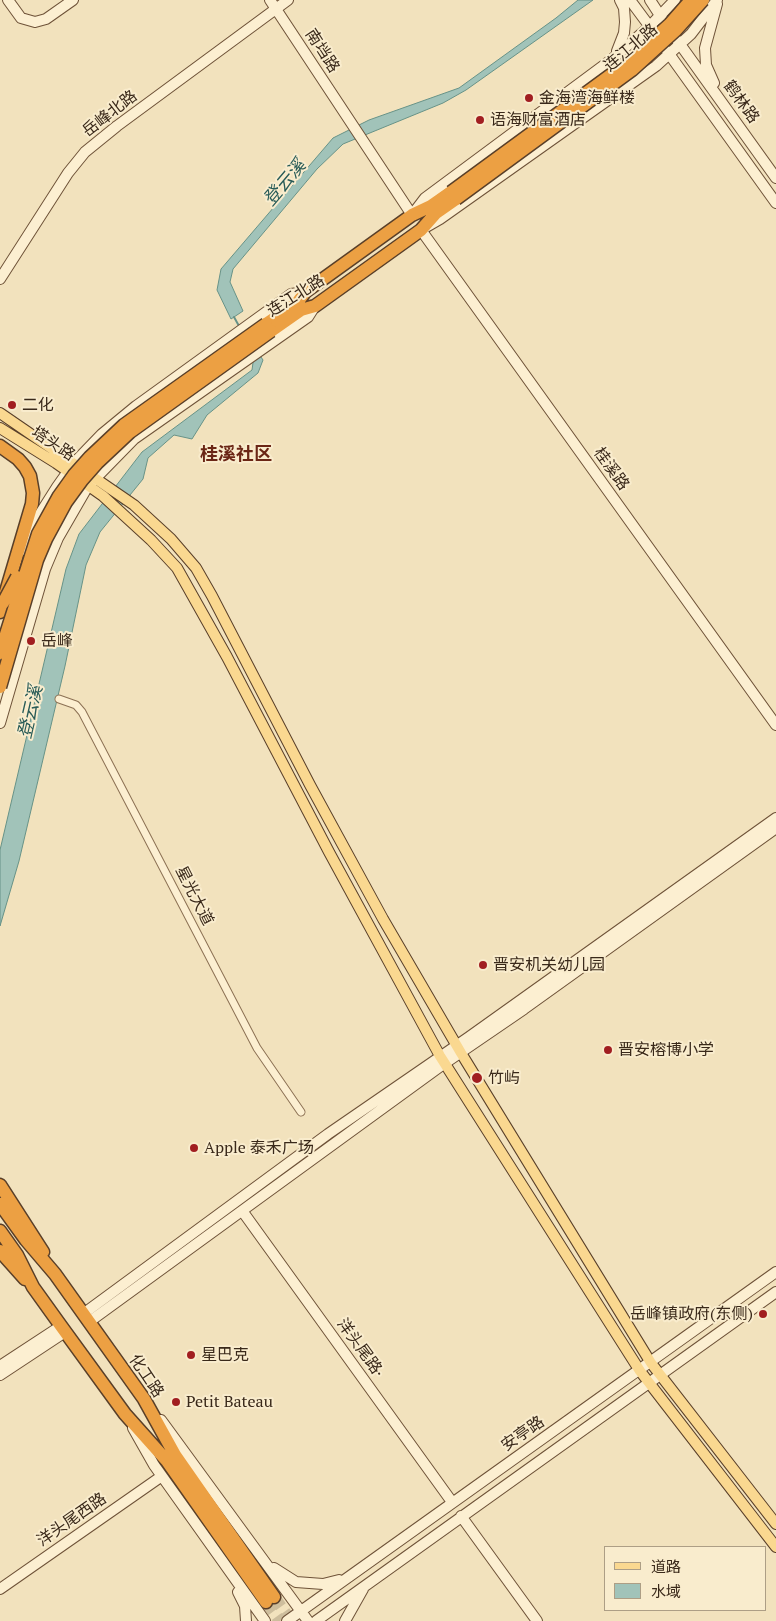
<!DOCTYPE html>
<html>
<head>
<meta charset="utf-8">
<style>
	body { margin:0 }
	#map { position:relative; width:776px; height:1621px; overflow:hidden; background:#f2e2bd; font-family:"PT Serif","Noto Sans SC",serif }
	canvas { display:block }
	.legend { position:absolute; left:604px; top:1546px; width:162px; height:65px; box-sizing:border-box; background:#f9eccd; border:1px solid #ad9e85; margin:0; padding:6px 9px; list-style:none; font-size:15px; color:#3a291a }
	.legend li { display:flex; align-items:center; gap:10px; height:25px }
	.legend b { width:25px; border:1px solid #ad9e85 }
</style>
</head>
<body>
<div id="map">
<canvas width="776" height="1621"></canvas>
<ul class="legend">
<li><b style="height:6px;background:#fad890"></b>道路</li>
<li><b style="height:14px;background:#a1c3b9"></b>水域</li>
</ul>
</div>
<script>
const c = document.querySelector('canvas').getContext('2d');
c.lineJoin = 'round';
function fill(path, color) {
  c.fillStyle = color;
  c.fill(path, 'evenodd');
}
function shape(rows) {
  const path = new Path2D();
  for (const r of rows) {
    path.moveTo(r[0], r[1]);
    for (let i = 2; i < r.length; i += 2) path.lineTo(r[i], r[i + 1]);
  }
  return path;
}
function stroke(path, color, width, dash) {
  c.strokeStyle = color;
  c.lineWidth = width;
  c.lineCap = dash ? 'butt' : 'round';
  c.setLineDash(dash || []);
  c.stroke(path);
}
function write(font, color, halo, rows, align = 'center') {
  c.font = font + ' "PT Serif","Noto Sans SC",serif';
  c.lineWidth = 4;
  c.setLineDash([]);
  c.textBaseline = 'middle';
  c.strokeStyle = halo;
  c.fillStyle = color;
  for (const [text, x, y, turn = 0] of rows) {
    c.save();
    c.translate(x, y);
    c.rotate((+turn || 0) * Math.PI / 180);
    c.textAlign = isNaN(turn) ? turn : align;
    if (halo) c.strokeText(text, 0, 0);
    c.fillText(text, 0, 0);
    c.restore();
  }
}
const water = shape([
	[578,0,593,0,466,90,443,103,343,144,317,169,233,269,230,282,243,311,231,319,217,290,221,269,333,138,369,120,459,88,556,18,578,0],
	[255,348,263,360,258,373,207,415,192,439,174,435,148,458,143,479,100,532,86,565,65,666,19,861,0,926,0,850,66,569,79,534,142,452,252,370,255,348]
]);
fill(water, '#a1c3b9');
stroke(water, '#679287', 1);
stroke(shape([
	[234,317,239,326]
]), '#679287', 2);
stroke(shape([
	[274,1597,291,1621],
	[266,1602,280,1621]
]), '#cdbd9c', 12, [12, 6]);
const street = shape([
	[59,699,76,705,82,712,257,1048,301,1112]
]);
const secondary = shape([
	[8,0,21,18,35,22,46,19,73,0],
	[270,0,412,215,425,198,611,60,649,27,675,0],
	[630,0,653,31],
	[650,0,663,20],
	[717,0,691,34,656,66,440,219,421,230,776,725],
	[677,40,776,178],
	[617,51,624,33,625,22,624,8,620,0],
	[667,51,776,203],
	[714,83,706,65,705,48,717,4],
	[0,279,68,173,85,152,117,126,288,0],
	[24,550,38,517,57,487,74,463,102,434,136,406,291,294,305,292],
	[0,723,45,569,58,538,88,486,134,439,308,317,315,306],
	[243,1212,452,1502],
	[83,1314,328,1134,469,1037,776,818],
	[89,1322,445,1063,524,1009,776,828],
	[0,1366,61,1326],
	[0,1375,65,1332],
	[161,1420,308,1621],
	[133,1428,154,1465,265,1621],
	[461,1516,537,1621],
	[274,1568,296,1582,323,1584,339,1580],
	[0,1589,162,1476],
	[238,1592,245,1606,246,1621],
	[287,1621,776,1272],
	[316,1621,776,1292],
	[345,1621,363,1589]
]);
const primary = shape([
	[0,413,134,505,171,539,196,568,212,596,310,785,383,919,461,1053,651,1363,776,1524],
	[0,428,56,463,103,496,151,540,177,568,227,657,329,852,440,1056,640,1371,776,1547]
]);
const highway = shape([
	[266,324,297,303,305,292,412,215,431,206,451,192],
	[271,331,301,310,315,306,421,230,436,213,456,199],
	[0,446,18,459,25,467,30,476,33,493,32,504,0,612],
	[0,1185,43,1252],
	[0,1204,26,1240,55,1274,144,1399,175,1455,274,1597],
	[0,1231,17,1255,33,1287,61,1326,125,1414,167,1461,266,1602],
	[0,1251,25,1279]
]);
stroke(street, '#8c7154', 9);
stroke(secondary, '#6e5238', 12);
stroke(primary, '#593f29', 12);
stroke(highway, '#593f29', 15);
stroke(street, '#fcefd1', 7);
stroke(secondary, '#fcefd1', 10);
stroke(primary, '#fad890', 10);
stroke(highway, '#eca043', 12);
const highwayBridge = shape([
	[451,192,627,63,670,24,691,0],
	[456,199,632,70,676,30,703,0],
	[3,603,17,577],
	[0,653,38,534,59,496,74,475,90,457,124,425,266,324],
	[0,687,37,560,46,539,66,502,82,480,97,463,130,432,271,331]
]);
stroke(highwayBridge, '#593f29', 15, []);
stroke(highwayBridge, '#eca043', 12);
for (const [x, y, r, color] of [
	[529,98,5,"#a11e20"],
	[480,120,5,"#a11e20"],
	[12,405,5,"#a11e20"],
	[31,641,5,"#a11e20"],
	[483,965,5,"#a11e20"],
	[608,1050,5,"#a11e20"],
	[477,1078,6,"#a11e20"],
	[194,1148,5,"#a11e20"],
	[763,1314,5,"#a11e20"],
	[191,1355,5,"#a11e20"],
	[176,1402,5,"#a11e20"]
]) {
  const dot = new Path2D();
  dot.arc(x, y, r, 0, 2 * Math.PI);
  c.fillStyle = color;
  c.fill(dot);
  stroke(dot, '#f9eccd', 2);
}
write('16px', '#3a291a', '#f9eccd', [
	["连江北路",631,48,-40],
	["南垱路",322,51,57],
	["鹤林路",741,102,54],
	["岳峰北路",110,114,-38],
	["连江北路",296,296,-32],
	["塔头路",53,444,33],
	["桂溪路",611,469,54],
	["星光大道",194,896,63],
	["洋头尾路·",360,1348,54],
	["化工路",146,1376,56],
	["安亭路",523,1434,-35],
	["洋头尾西路",72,1520,-35]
]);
write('16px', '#3a291a', '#f9eccd', [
	["金海湾海鲜楼",539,98],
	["语海财富酒店",490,120],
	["二化",22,405],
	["岳峰",41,641],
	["晋安机关幼儿园",493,965],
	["晋安榕博小学",618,1050],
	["竹屿",488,1078],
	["Apple 泰禾广场",204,1148],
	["岳峰镇政府(东侧)",753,1314,"right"],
	["星巴克",201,1355],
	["Petit Bateau",186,1402]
], 'left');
write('italic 18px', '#285b57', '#f9eccd', [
	["登云溪",285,183,-50],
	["登云溪",31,712,-77]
]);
write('bold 18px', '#6b2615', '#f9eccd', [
	["桂溪社区",236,455]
]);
</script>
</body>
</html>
